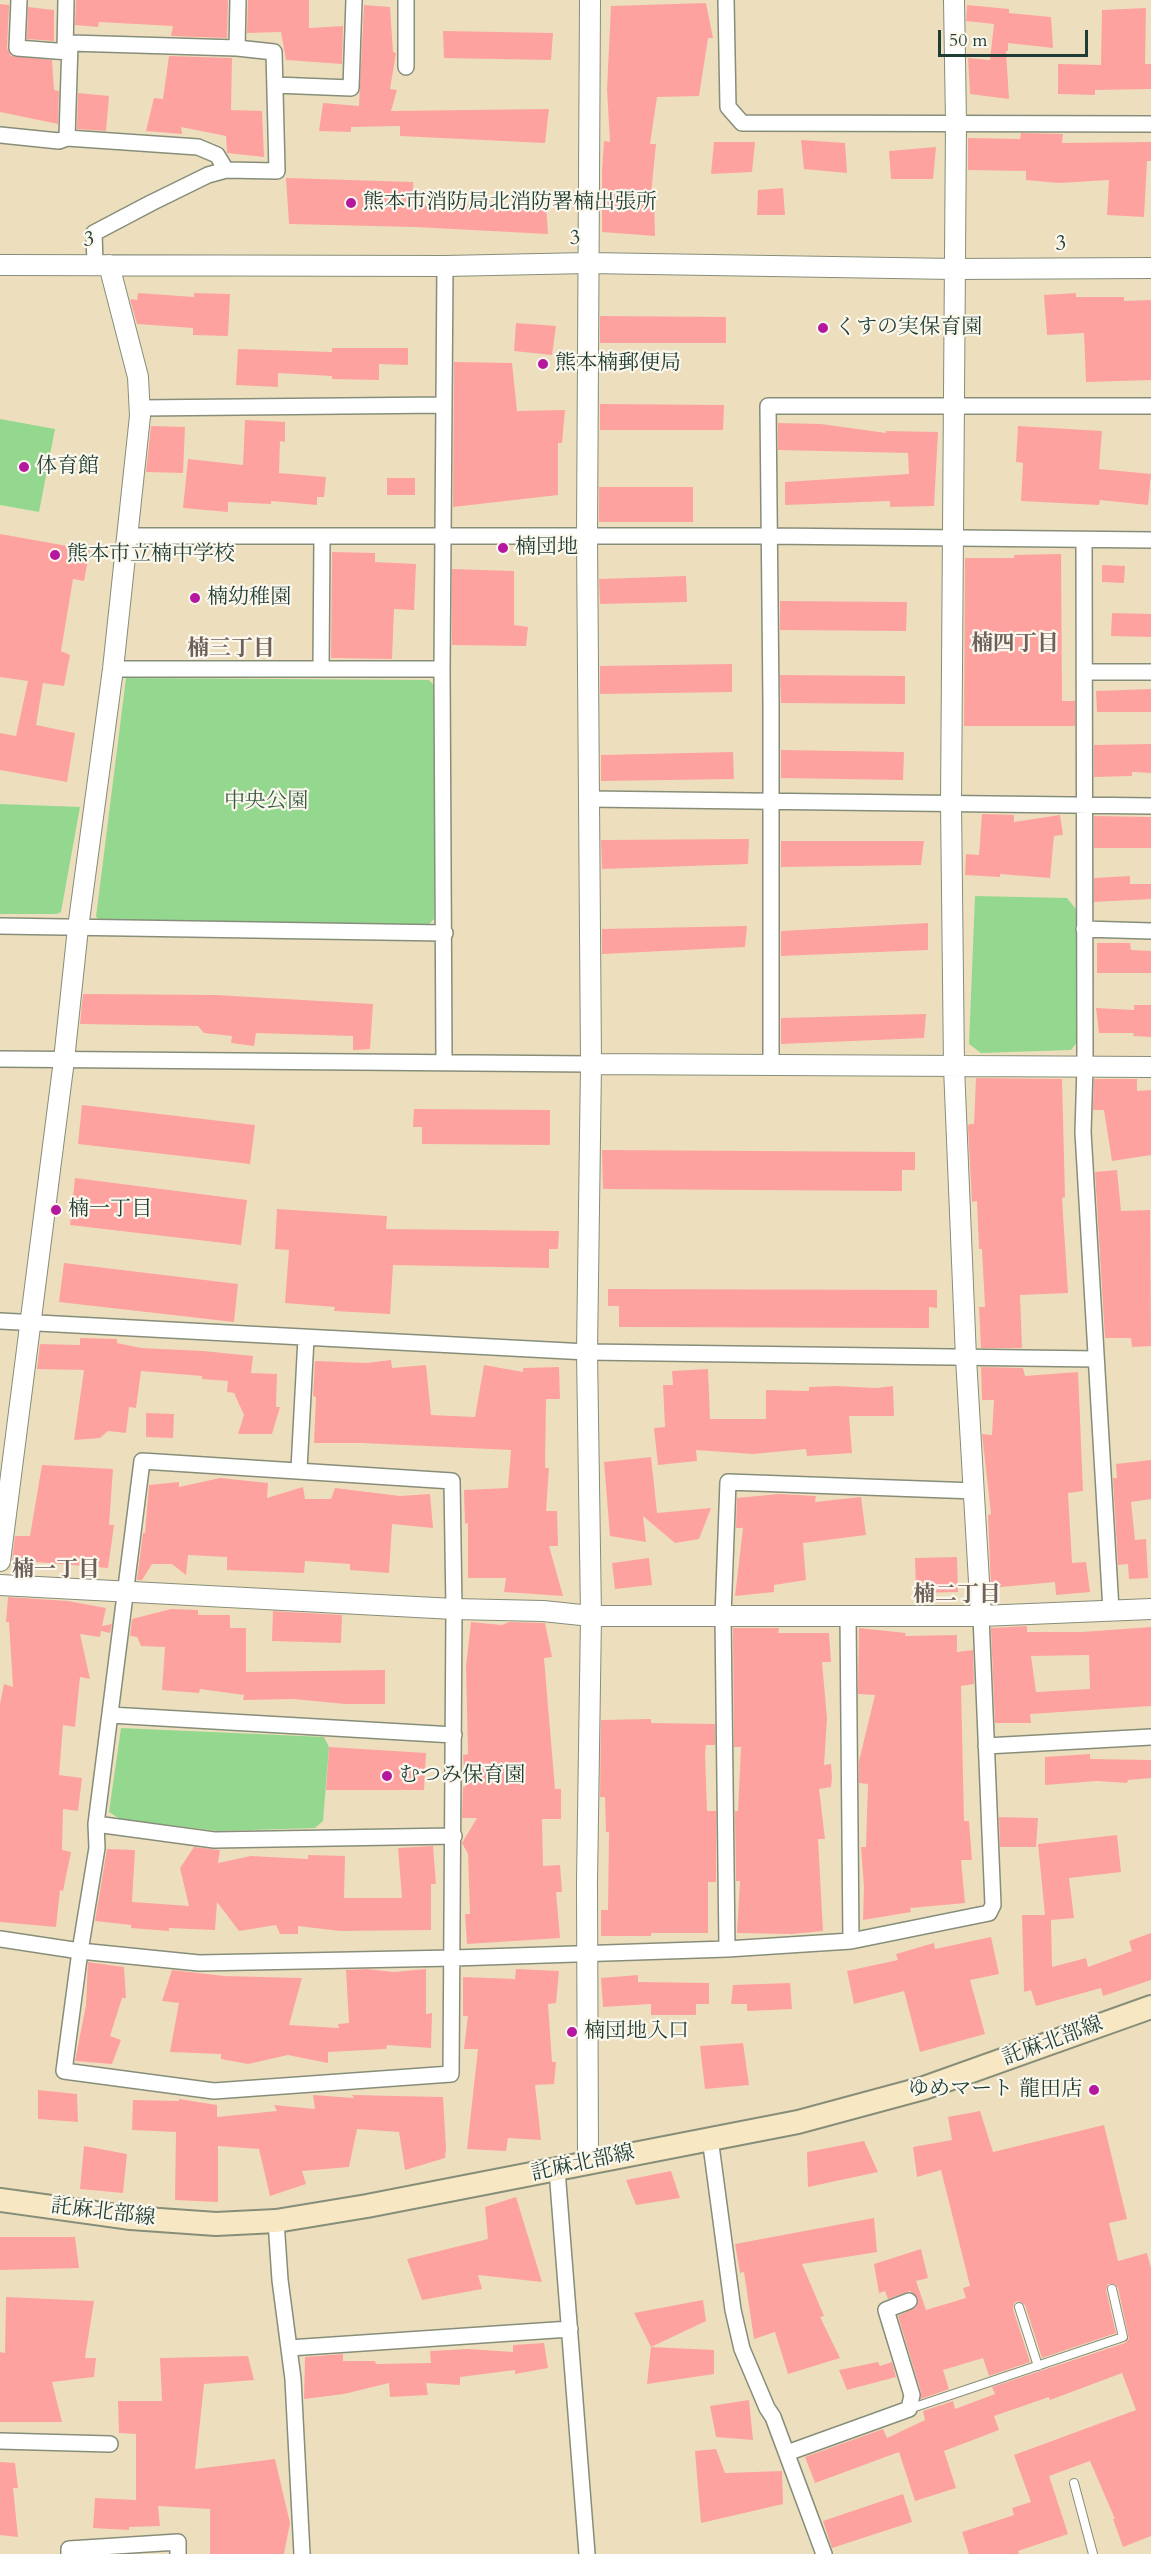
<!DOCTYPE html>
<html>
<head>
<meta charset="utf-8">
<style>
	body { margin:0 }
	#map { position:relative; width:1151px; height:2554px; overflow:hidden; background:#eddfbe; font-family:Cardo,serif }
	canvas { display:block }
	.scale { position:absolute; left:938px; top:30px; width:150px; height:27px; box-sizing:border-box; border:3px solid #1f3d34; border-top:0; padding-left:8px; font-size:18px; line-height:21px; white-space:nowrap; color:#1f3d34; -webkit-text-stroke:4px #fbf7ec; paint-order:stroke }
</style>
</head>
<body>
<div id="map">
<canvas width="1151" height="2554"></canvas>
<div class="scale">50 m</div>
</div>
<script>
const c = document.querySelector('canvas').getContext('2d');
c.lineJoin = 'round';
function fill(path, color) {
  c.fillStyle = color;
  c.fill(path, 'evenodd');
}
function shape(rows) {
  const path = new Path2D();
  for (const r of rows) {
    path.moveTo(r[0], r[1]);
    for (let i = 2; i < r.length; i += 2) path.lineTo(r[i], r[i + 1]);
  }
  return path;
}
function stroke(path, color, width, dash) {
  c.strokeStyle = color;
  c.lineWidth = width;
  c.lineCap = dash ? 'butt' : 'round';
  c.setLineDash(dash || []);
  c.stroke(path);
}
function write(font, color, halo, rows, align = 'center') {
  c.font = font + ' Cardo,"Noto Serif JP",serif';
  c.lineWidth = 4.5;
  c.setLineDash([]);
  c.textBaseline = 'middle';
  c.strokeStyle = halo;
  c.fillStyle = color;
  for (const [text, x, y, turn = 0] of rows) {
    c.save();
    c.translate(x, y);
    c.rotate((+turn || 0) * Math.PI / 180);
    c.textAlign = isNaN(turn) ? turn : align;
    if (halo) c.strokeText(text, 0, 0);
    c.fillText(text, 0, 0);
    c.restore();
  }
}
fill(shape([
	[0,419,55,429,39,512,0,505],
	[126,678,429,680,436,687,434,919,428,925,105,924,96,917],
	[0,804,80,807,61,912,57,914,0,914],
	[975,896,1067,898,1080,914,1077,1042,1071,1050,981,1053,969,1044],
	[121,1728,324,1737,329,1747,323,1821,315,1828,218,1831,120,1819,109,1812]
]), '#94d890');
fill(shape([
	[76,0,228,0,227,38,171,36,173,26,99,22,98,27,75,25],
	[248,0,309,0,309,28,343,26,342,64,286,60,281,32,247,33],
	[706,3,713,38,708,38,699,96,657,97,650,144,656,144,651,195,654,195,655,236,602,232,602,171,604,141,610,142,607,89,611,6],
	[0,4,9,5,7,48,11,56,52,60,54,90,59,91,58,124,0,112],
	[364,5,390,7,393,52,396,53,390,89,397,90,391,111,549,109,545,143,400,136,400,126,351,127,351,132,319,131,323,103,359,106],
	[967,5,1009,9,1009,13,1051,17,1053,48,1008,43,1008,51,1006,51,1009,99,970,94,968,58,990,60,994,24,966,21],
	[28,7,54,10,54,41,27,39],
	[1146,8,1145,64,1151,64,1151,89,1095,90,1095,95,1058,94,1058,64,1101,65,1102,10],
	[443,31,553,33,551,60,444,58],
	[169,56,232,58,231,110,262,111,264,157,227,153,226,136,181,127,182,134,146,131,154,98,163,99],
	[78,93,109,96,106,131,77,129],
	[1021,133,1063,134,1062,143,1151,142,1151,161,1147,161,1144,217,1107,215,1109,180,1059,183,1026,180,1026,171,968,170,968,138,1020,139],
	[801,140,845,143,847,173,804,169],
	[714,142,755,142,752,172,711,174],
	[936,147,933,179,891,179,889,151],
	[286,178,413,182,414,204,546,206,548,234,415,227,289,224],
	[783,188,785,215,757,215,758,190],
	[138,293,194,297,194,293,230,294,228,336,193,335,193,328,137,324,130,299,137,300],
	[1076,293,1076,297,1124,297,1124,301,1151,300,1151,380,1086,382,1084,333,1047,335,1044,295],
	[600,316,726,317,726,343,600,343],
	[516,323,556,326,552,355,514,351],
	[332,348,408,348,408,365,379,364,379,380,332,379,332,376,278,373,278,387,236,385,238,349,332,352],
	[454,362,512,363,517,411,565,410,562,443,558,443,558,495,453,507],
	[600,404,724,405,723,430,600,430],
	[245,420,285,422,285,442,280,441,279,473,326,477,324,497,317,497,317,505,271,501,271,504,228,502,228,512,183,508,188,459,243,465],
	[778,423,821,424,886,433,886,431,938,432,934,506,890,507,890,501,785,505,785,482,909,474,908,453,778,450],
	[151,426,185,427,183,473,146,472],
	[1018,426,1102,431,1099,469,1151,474,1148,505,1100,500,1099,505,1021,501,1023,463,1016,462],
	[387,478,415,478,415,495,387,495],
	[599,487,693,487,693,522,599,522],
	[0,534,90,550,84,581,73,579,61,651,70,655,64,686,43,683,36,725,75,733,67,782,0,770,0,733,16,736,28,681,0,677],
	[332,552,375,553,375,562,416,564,414,610,394,609,392,659,331,658],
	[1061,554,1062,701,1075,701,1075,726,964,726,965,558,1014,558,1014,555],
	[1102,565,1125,566,1124,583,1102,582],
	[452,569,514,571,514,625,528,627,526,646,452,645],
	[686,576,687,602,600,604,599,579],
	[780,601,907,602,906,631,780,630],
	[1112,613,1151,614,1151,637,1111,636],
	[732,664,732,692,600,694,600,666],
	[780,675,905,676,905,704,781,703],
	[1151,689,1151,712,1097,712,1096,691],
	[1151,744,1151,773,1132,772,1132,776,1094,777,1094,745],
	[781,750,904,752,903,780,781,778],
	[733,752,734,779,601,781,601,755],
	[982,814,1014,815,1014,822,1060,815,1063,835,1054,836,1050,878,1000,874,1000,877,965,875,966,854,979,855],
	[1094,816,1151,817,1151,848,1094,848],
	[749,839,748,864,602,869,601,840],
	[781,841,924,841,921,865,781,867],
	[1130,876,1130,884,1151,884,1151,899,1094,902,1094,878],
	[928,923,928,950,781,956,781,931],
	[747,926,745,947,602,954,602,929],
	[1097,943,1130,943,1131,950,1151,951,1151,973,1097,973],
	[83,994,216,995,373,1004,370,1049,353,1050,353,1036,256,1033,254,1046,231,1043,232,1036,204,1033,198,1026,80,1024],
	[1134,1005,1151,1005,1151,1037,1133,1036,1134,1033,1099,1033,1096,1008,1134,1010],
	[926,1014,924,1038,781,1044,781,1018],
	[976,1078,1062,1079,1065,1197,1062,1198,1068,1293,1020,1295,1022,1348,981,1348,979,1307,985,1307,982,1249,979,1249,977,1201,972,1202,968,1127,969,1124,974,1124],
	[1094,1079,1137,1079,1137,1091,1151,1090,1151,1155,1112,1161,1104,1110,1093,1110],
	[82,1105,255,1125,250,1164,78,1144],
	[414,1109,550,1110,550,1145,422,1144,422,1127,413,1127],
	[602,1150,915,1152,915,1170,902,1170,902,1191,603,1189],
	[1117,1170,1121,1211,1150,1210,1151,1346,1132,1347,1131,1338,1105,1338,1095,1172],
	[75,1178,247,1200,241,1245,70,1225],
	[277,1209,387,1216,386,1229,559,1231,558,1249,549,1249,549,1268,393,1265,390,1314,334,1311,335,1307,285,1303,289,1250,275,1249],
	[64,1263,238,1284,234,1322,59,1302],
	[608,1289,937,1290,937,1308,929,1307,929,1328,619,1327,619,1306,608,1306],
	[80,1338,117,1339,117,1343,141,1348,203,1351,253,1356,251,1373,277,1374,276,1407,280,1407,272,1434,238,1434,244,1415,234,1393,227,1392,228,1381,202,1379,202,1376,141,1371,136,1408,129,1407,126,1433,108,1431,100,1438,74,1440,84,1370,37,1369,40,1344,80,1345],
	[391,1360,392,1368,426,1365,431,1415,475,1417,484,1365,523,1372,523,1368,559,1367,560,1399,546,1399,545,1468,549,1468,546,1511,557,1511,558,1546,549,1546,563,1596,504,1592,506,1578,468,1578,468,1523,465,1524,464,1490,508,1488,511,1450,362,1443,314,1443,316,1397,313,1396,315,1361,367,1363],
	[981,1367,1023,1368,1025,1376,1078,1372,1083,1491,1068,1493,1072,1563,1086,1562,1090,1592,1056,1595,1055,1582,991,1588,988,1515,991,1514,982,1434,992,1435,994,1400,982,1400],
	[708,1369,710,1419,766,1419,766,1390,809,1391,809,1387,835,1386,877,1388,893,1386,894,1416,849,1416,852,1453,807,1456,806,1449,753,1454,696,1450,697,1461,658,1465,654,1428,665,1427,663,1385,673,1385,672,1371],
	[146,1413,174,1414,173,1438,146,1437],
	[651,1457,657,1513,711,1508,699,1539,675,1543,643,1516,646,1542,610,1536,604,1462],
	[1151,1460,1151,1499,1131,1502,1135,1540,1146,1539,1148,1578,1129,1579,1128,1564,1118,1565,1113,1478,1117,1478,1116,1464],
	[42,1465,113,1469,109,1525,114,1525,108,1568,12,1560,15,1536,30,1536],
	[220,1478,268,1483,267,1498,303,1487,305,1499,331,1499,335,1488,400,1496,430,1494,433,1528,392,1524,389,1573,350,1570,350,1564,305,1561,304,1573,227,1570,227,1557,188,1555,186,1575,172,1564,152,1564,142,1580,137,1580,143,1533,145,1533,149,1485,179,1482,179,1487],
	[779,1494,816,1496,815,1502,861,1497,866,1535,803,1543,806,1580,774,1585,774,1592,735,1596,743,1528,736,1528,737,1498],
	[957,1557,958,1592,916,1593,915,1558],
	[649,1558,652,1585,615,1589,612,1563],
	[8,1597,68,1601,106,1608,102,1626,112,1624,110,1633,101,1631,100,1637,80,1634,90,1679,80,1677,75,1727,63,1725,59,1775,82,1778,78,1811,63,1809,62,1850,71,1852,63,1891,60,1890,56,1927,0,1922,0,1704,4,1684,13,1687,9,1622,6,1622],
	[171,1609,198,1610,198,1615,230,1615,230,1628,246,1628,246,1672,385,1670,385,1704,345,1704,293,1699,243,1700,244,1695,200,1689,199,1693,162,1690,165,1647,141,1646,137,1637,130,1636,132,1619],
	[273,1611,342,1615,341,1643,272,1641],
	[471,1622,502,1625,509,1622,545,1623,552,1657,544,1658,555,1789,561,1789,561,1819,542,1819,543,1866,560,1865,562,1892,556,1892,560,1938,467,1944,465,1914,470,1914,468,1854,462,1843,477,1818,462,1818,463,1787,465,1787,463,1755,468,1754,466,1666],
	[1027,1626,1027,1632,1082,1632,1151,1627,1151,1706,1030,1714,1031,1723,995,1723,991,1628],
	[1089,1655,1090,1689,1036,1692,1031,1656],
	[733,1628,779,1628,778,1633,829,1633,831,1662,822,1662,827,1718,824,1765,831,1764,832,1777,831,1787,819,1789,825,1839,818,1839,823,1931,792,1934,737,1933,740,1881,736,1881,735,1811,738,1811,741,1747,734,1747],
	[859,1628,906,1633,905,1636,957,1635,957,1652,973,1650,974,1684,961,1686,964,1821,969,1821,972,1860,961,1860,965,1903,910,1908,911,1912,863,1920,864,1887,861,1847,866,1847,868,1784,859,1783,859,1761,875,1695,858,1694],
	[651,1719,651,1723,715,1724,715,1745,706,1745,705,1753,707,1811,716,1811,716,1882,708,1882,708,1933,651,1933,651,1936,601,1936,601,1910,608,1910,609,1832,606,1832,605,1797,600,1797,601,1720],
	[329,1747,426,1753,424,1790,326,1790],
	[1090,1754,1090,1759,1151,1760,1151,1778,1128,1780,1127,1783,1097,1781,1045,1785,1045,1757],
	[999,1817,1038,1818,1036,1847,1000,1847],
	[1117,1835,1121,1872,1069,1878,1074,1918,1051,1920,1052,1967,1086,1958,1088,1967,1132,1951,1129,1941,1151,1933,1151,1980,1103,1996,1101,1988,1036,2006,1031,1990,1024,1992,1022,1915,1045,1915,1038,1844],
	[433,1846,436,1884,431,1884,431,1930,340,1931,298,1926,298,1934,280,1934,276,1925,239,1931,217,1902,215,1930,169,1928,169,1931,131,1928,131,1925,95,1921,107,1849,135,1850,132,1902,189,1906,180,1868,194,1847,220,1850,218,1863,251,1856,308,1859,308,1855,345,1856,344,1898,402,1898,398,1848],
	[991,1937,999,1974,970,1980,985,2034,920,2052,904,1991,854,2004,847,1971,898,1960,896,1954,934,1943,935,1949],
	[88,1962,124,1967,126,1998,122,1998,110,2036,121,2040,112,2064,75,2061,86,2005],
	[367,1969,394,1972,426,1969,426,2014,432,2013,431,2048,387,2045,386,2049,328,2052,328,2063,288,2055,248,2064,221,2059,221,2054,170,2052,179,2003,162,2001,172,1970,224,1976,302,1978,289,2025,339,2028,338,2024,349,2023,346,1970],
	[516,1969,559,1971,556,2003,548,2004,552,2062,556,2062,554,2084,535,2085,541,2140,508,2138,506,2151,467,2149,478,2049,464,2049,468,2016,463,2016,463,1977,515,1979],
	[638,1975,638,1982,709,1983,709,2004,696,2004,696,2015,651,2015,651,2004,603,2007,601,1978],
	[790,1983,792,2009,747,2011,747,2004,731,2004,733,1985],
	[743,2043,749,2085,705,2089,700,2046],
	[38,2090,77,2094,78,2122,38,2119],
	[313,2095,354,2098,352,2095,443,2097,446,2148,445,2158,405,2170,399,2132,357,2129,349,2167,302,2171,306,2184,270,2196,259,2149,218,2146,218,2202,175,2200,176,2132,132,2130,133,2100,179,2101,179,2099,217,2105,217,2117,277,2111,274,2105,315,2109],
	[980,2111,993,2152,1104,2125,1127,2219,1109,2223,1118,2261,1147,2253,1151,2268,1151,2536,1123,2547,1113,2519,1115,2519,1090,2461,1049,2476,1068,2534,1018,2551,1019,2554,969,2554,962,2532,1014,2515,1012,2508,1031,2502,1014,2455,1136,2410,1122,2373,1050,2400,1049,2397,994,2416,999,2430,944,2451,956,2488,915,2501,899,2452,815,2483,805,2457,883,2429,887,2438,925,2420,923,2411,953,2401,955,2409,995,2394,992,2387,1125,2343,1129,2339,1118,2288,1114,2284,1108,2284,1106,2290,1116,2333,1042,2358,1025,2305,1018,2301,1014,2303,1013,2309,1030,2362,989,2376,983,2358,943,2370,949,2389,921,2399,921,2392,898,2316,916,2307,918,2298,910,2291,888,2299,885,2291,879,2293,874,2264,921,2249,928,2278,916,2281,926,2310,966,2298,963,2288,970,2286,941,2170,917,2177,913,2147,952,2140,948,2117],
	[864,2141,878,2172,808,2187,807,2152],
	[84,2146,127,2154,123,2193,80,2189],
	[671,2171,680,2198,636,2205,626,2180],
	[516,2197,542,2282,478,2275,482,2289,422,2300,407,2259,488,2239,485,2207],
	[874,2218,877,2252,802,2264,824,2316,820,2317,840,2358,788,2374,775,2332,754,2339,744,2272,740,2273,735,2244],
	[0,2237,75,2237,79,2268,0,2270],
	[6,2297,94,2301,85,2358,96,2358,94,2377,52,2382,62,2422,0,2422,0,2352,5,2353],
	[703,2300,706,2321,651,2347,634,2313],
	[544,2343,548,2368,515,2374,515,2370,460,2377,460,2385,426,2383,428,2395,390,2397,389,2383,344,2394,304,2399,305,2357,343,2354,343,2361,375,2361,376,2364,431,2363,430,2351,468,2349,513,2352,513,2345],
	[651,2347,714,2350,714,2374,647,2384],
	[248,2356,254,2380,204,2384,195,2469,275,2459,290,2523,284,2554,210,2554,210,2509,158,2506,160,2526,129,2527,129,2530,93,2528,95,2498,136,2500,136,2434,119,2433,118,2401,162,2401,160,2358],
	[878,2362,880,2366,892,2362,896,2377,847,2390,839,2370],
	[749,2400,753,2440,716,2437,710,2406],
	[716,2449,725,2473,782,2471,783,2504,701,2523,695,2451],
	[0,2462,15,2463,18,2488,13,2488,18,2537,0,2535],
	[903,2494,912,2522,832,2548,823,2521]
]), '#fea2a0');
const service = shape([
	[1019,2307,1038,2366],
	[909,2409,1123,2337,1112,2289],
	[1074,2483,1093,2554]
]);
const minor = shape([
	[19,0,17,48,69,52],
	[406,0,406,67],
	[726,0,728,107,742,123,1151,124],
	[237,48,238,0],
	[65,52,66,0],
	[275,85,351,88,354,0],
	[0,135,59,141,67,138,198,147,217,155,226,170],
	[67,138,70,43,237,48,274,52,277,171,226,170,208,175,151,203,94,233,95,265],
	[140,408,444,405],
	[127,536,769,536,1151,540],
	[1084,540,1085,1067,1083,1132,1111,1610],
	[113,669,442,669],
	[321,669,322,538],
	[1084,672,1151,672],
	[589,799,1151,806],
	[0,926,445,933],
	[1084,929,1151,931],
	[0,1059,591,1064],
	[444,1062,442,669,445,266],
	[771,1066,771,703,768,406,1151,406],
	[0,1321,587,1352,1096,1359],
	[142,1461,452,1481,454,1609,451,2074,214,2091,64,2071,80,1951,97,1848,96,1824,142,1461],
	[299,1469,306,1338],
	[848,1616,851,1941],
	[110,1715,454,1735],
	[986,1746,1151,1737],
	[96,1824,214,1840,454,1836],
	[0,1939,80,1951,199,1963,454,1958,727,1949,851,1941,989,1913,993,1905,981,1616],
	[727,1949,723,1616,728,1482,975,1491],
	[710,2138,733,2310,742,2349,767,2408,773,2417,824,2554],
	[557,2170,587,2554],
	[276,2221,280,2280,293,2379,302,2554],
	[289,2348,570,2329],
	[0,2441,110,2444],
	[787,2453,909,2409,912,2395,886,2310,909,2301],
	[69,2554,69,2549,178,2542,178,2554]
]);
const tertiary = shape([
	[954,0,956,122,951,803,954,1067,966,1358,981,1616],
	[0,265,445,266,588,263,954,269,1151,268],
	[591,1064,1151,1067],
	[0,1561,64,1060,78,928,113,669,140,416,138,377,109,265],
	[0,1585,454,1609,543,1611,591,1616,981,1616,1151,1609],
	[588,2162,587,1882,591,1616,587,1352,591,1064,587,537,590,0]
]);
const secondary = shape([
	[0,2200,131,2218,216,2224,276,2221,367,2206,798,2122,924,2088,1151,2007]
]);
stroke(service, '#868e79', 10);
stroke(minor, '#868e79', 18);
stroke(tertiary, '#868e79', 22);
stroke(secondary, '#868e79', 26);
stroke(service, '#fff', 8);
stroke(minor, '#fff', 15);
stroke(tertiary, '#fff', 20);
stroke(secondary, '#f7e8c3', 22);
for (const [x, y, r, color] of [
	[351,203,6,"#b5179e"],
	[823,328,6,"#b5179e"],
	[543,364,6,"#b5179e"],
	[24,467,6,"#b5179e"],
	[503,548,6,"#b5179e"],
	[55,555,6,"#b5179e"],
	[195,598,6,"#b5179e"],
	[56,1210,6,"#b5179e"],
	[387,1776,6,"#b5179e"],
	[572,2032,6,"#b5179e"],
	[1094,2090,6,"#b5179e"]
]) {
  const dot = new Path2D();
  dot.arc(x, y, r, 0, 2 * Math.PI);
  c.fillStyle = color;
  c.fill(dot);
  stroke(dot, '#fbf7ec', 2);
}
write('21px', '#1f3d34', '#fbf7ec', [
	["熊本市消防局北消防署楠出張所",363,203],
	["くすの実保育園",835,328],
	["熊本楠郵便局",555,364],
	["体育館",36,467],
	["楠団地",515,548],
	["熊本市立楠中学校",67,555],
	["楠幼稚園",207,598],
	["楠一丁目",68,1210],
	["むつみ保育園",399,1776],
	["楠団地入口",584,2032],
	["ゆめマート 龍田店",1082,2090,"right"]
], 'left');
write('21px', '#1f3d34', '#fbf7ec', [
	["3",575,239,-1],
	["3",89,241],
	["3",1061,245],
	["託麻北部線",1053,2042,-20],
	["託麻北部線",583,2164,-12],
	["託麻北部線",103,2213,7]
]);
write('21px', '#365c46', '#fbf7ec', [
	["中央公園",266,802]
]);
write('bold 22px', '#6d605a', '#fbf7ec', [
	["楠四丁目",1015,645],
	["楠三丁目",231,650],
	["楠一丁目",56,1571],
	["楠二丁目",957,1596]
]);
</script>
</body>
</html>
